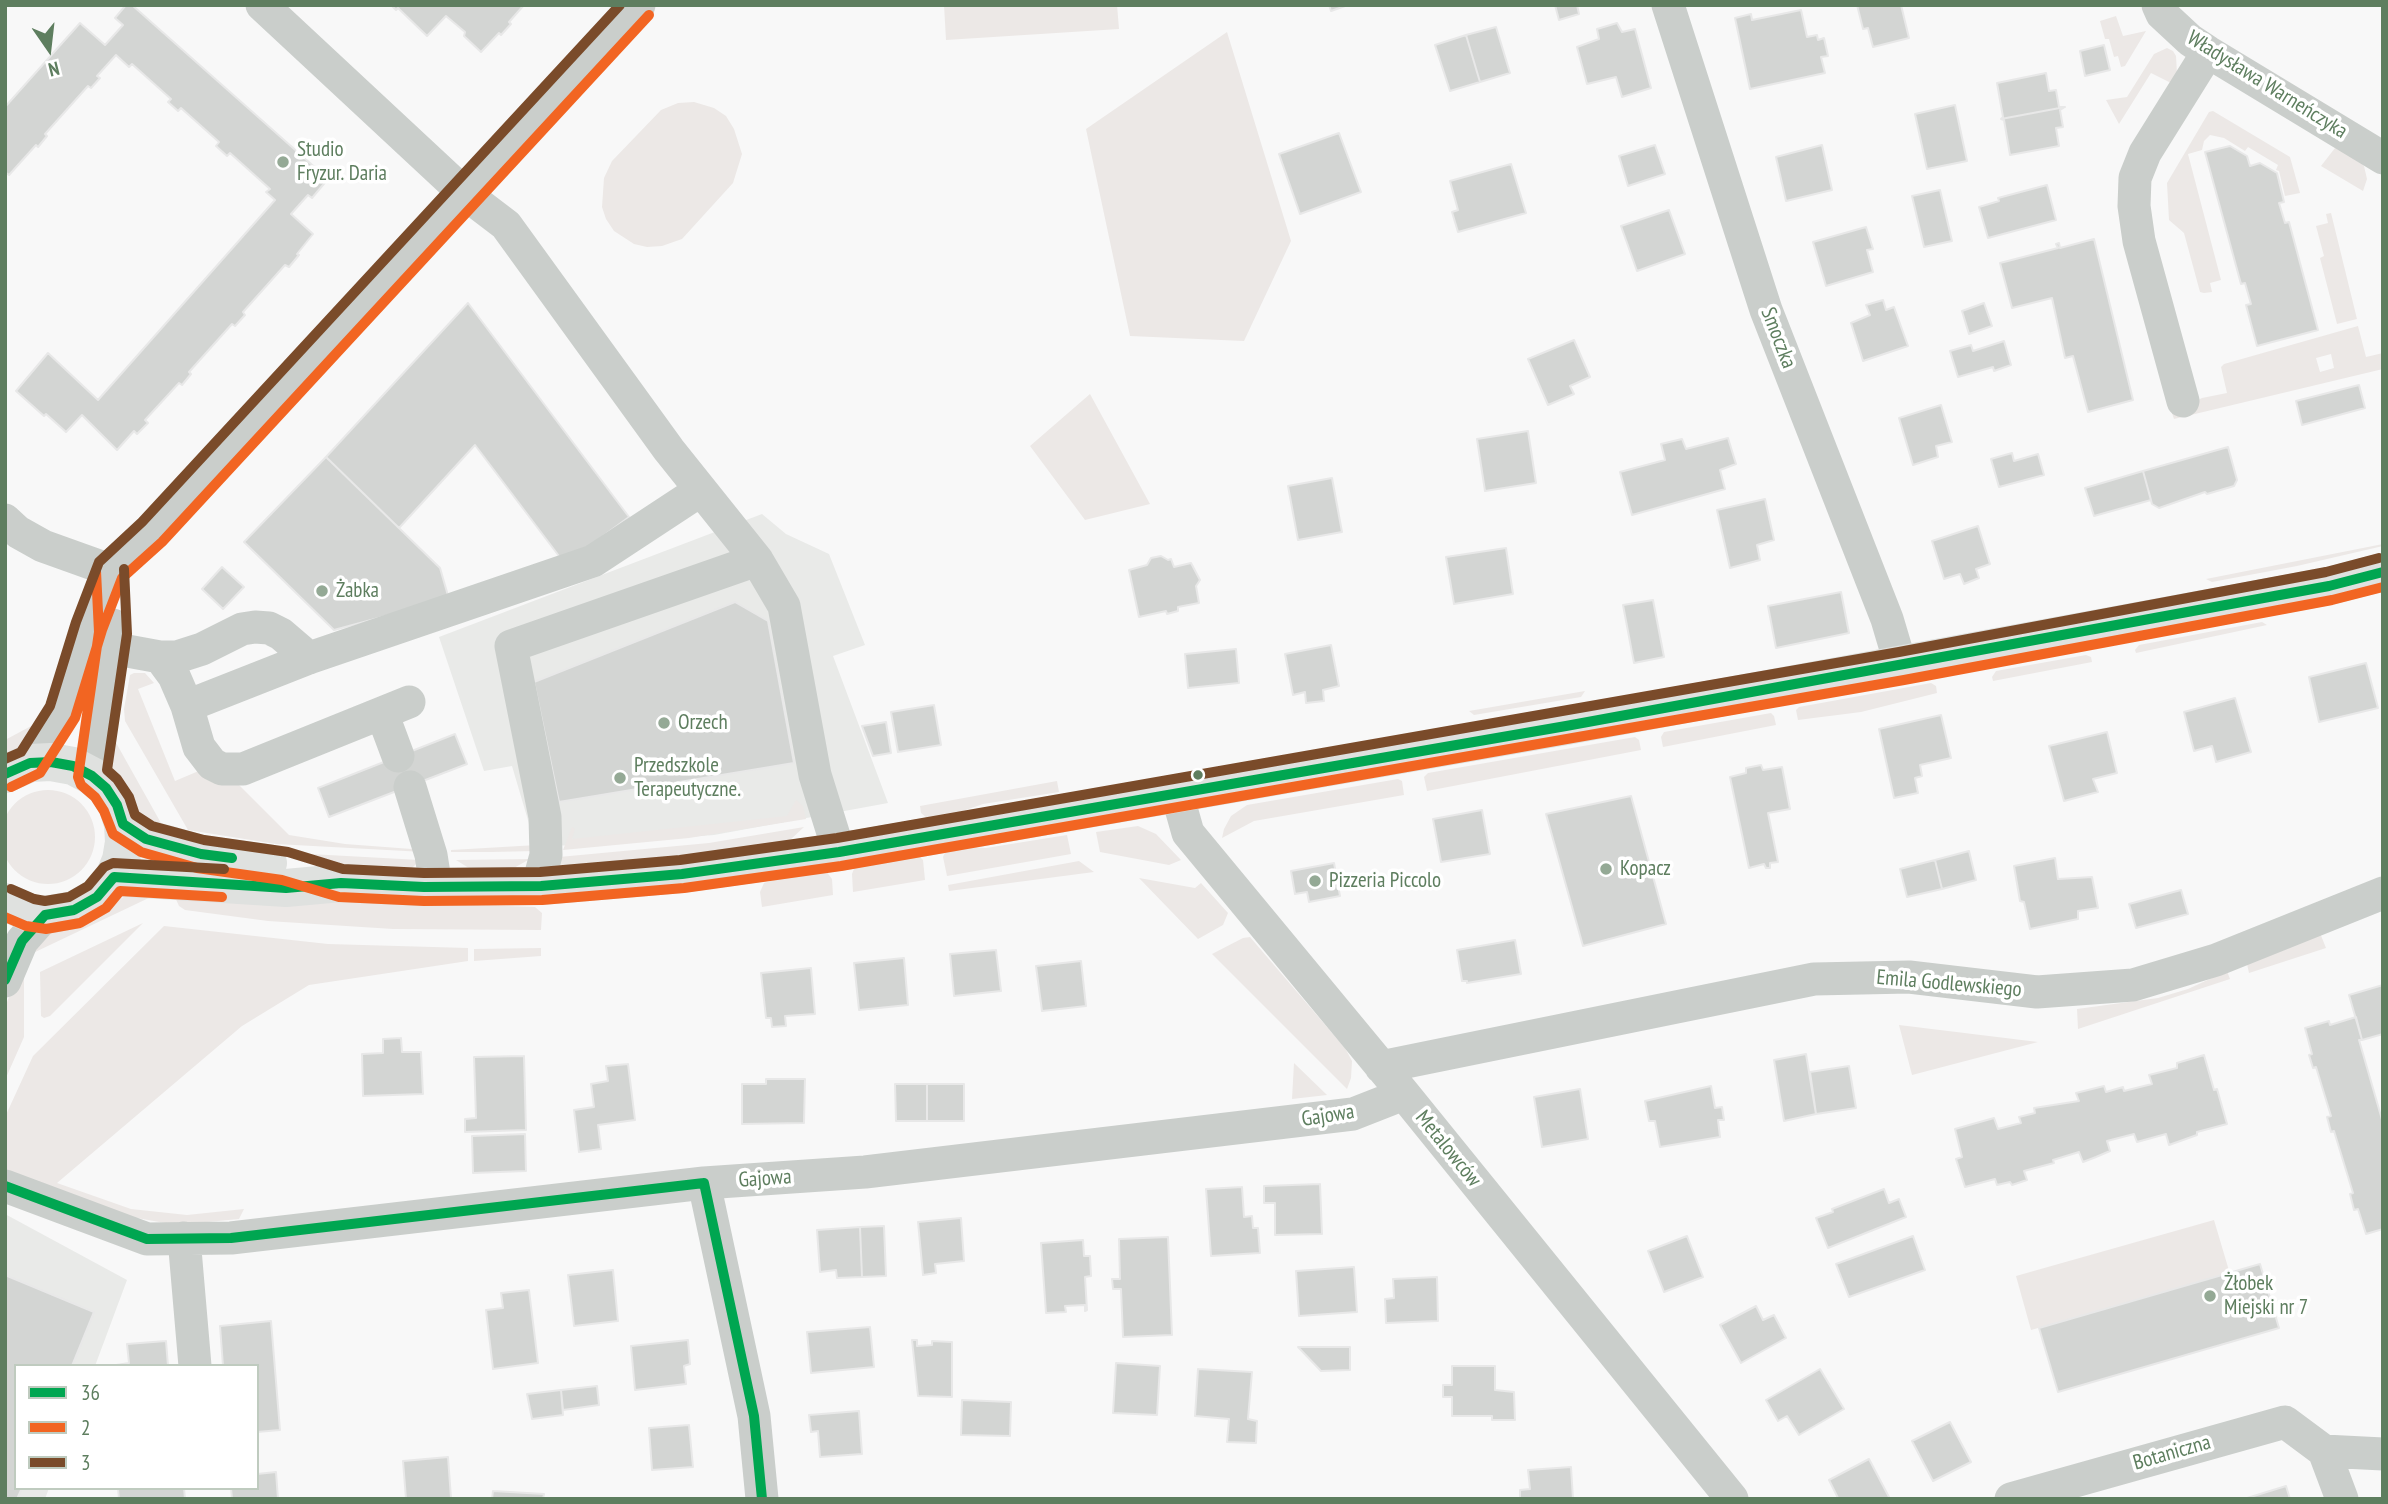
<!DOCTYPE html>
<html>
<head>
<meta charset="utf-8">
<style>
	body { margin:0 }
	#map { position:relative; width:2388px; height:1504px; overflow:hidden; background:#f8f8f8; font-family:"PT Sans Narrow",sans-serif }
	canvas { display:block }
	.frame { position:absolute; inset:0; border:7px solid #5e7e5f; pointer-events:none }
	.legend { position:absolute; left:14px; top:1364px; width:245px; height:126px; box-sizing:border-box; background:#fff; border:2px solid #bfcbbf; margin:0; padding:9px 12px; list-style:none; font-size:21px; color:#5e7e5f }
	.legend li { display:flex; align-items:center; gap:14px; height:35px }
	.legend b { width:35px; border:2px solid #bfcbbf }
	.north { position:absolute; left:14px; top:14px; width:70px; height:70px; -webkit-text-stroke:5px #fff; paint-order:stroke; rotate:166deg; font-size:19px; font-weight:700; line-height:28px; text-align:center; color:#5e7e5f }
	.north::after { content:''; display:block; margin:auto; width:24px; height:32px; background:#5e7e5f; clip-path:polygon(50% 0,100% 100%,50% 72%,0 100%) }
</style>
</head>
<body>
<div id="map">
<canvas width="2388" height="1504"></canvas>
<div class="frame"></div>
<ul class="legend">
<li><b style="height:9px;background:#00a651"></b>36</li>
<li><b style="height:9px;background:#f26522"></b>2</li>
<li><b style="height:9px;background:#7a4b2a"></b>3</li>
</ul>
<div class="north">N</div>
</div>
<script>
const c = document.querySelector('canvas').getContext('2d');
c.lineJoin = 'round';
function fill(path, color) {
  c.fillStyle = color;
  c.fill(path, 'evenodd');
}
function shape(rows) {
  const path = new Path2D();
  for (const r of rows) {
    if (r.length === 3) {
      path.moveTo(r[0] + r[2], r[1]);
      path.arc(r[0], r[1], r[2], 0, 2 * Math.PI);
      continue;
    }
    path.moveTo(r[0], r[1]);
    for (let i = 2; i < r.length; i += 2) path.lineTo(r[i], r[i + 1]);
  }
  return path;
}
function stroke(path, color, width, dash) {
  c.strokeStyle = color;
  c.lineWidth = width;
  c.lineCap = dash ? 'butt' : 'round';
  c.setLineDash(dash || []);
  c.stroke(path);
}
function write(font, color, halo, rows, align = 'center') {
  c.font = font + ' "PT Sans Narrow",sans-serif';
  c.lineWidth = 7;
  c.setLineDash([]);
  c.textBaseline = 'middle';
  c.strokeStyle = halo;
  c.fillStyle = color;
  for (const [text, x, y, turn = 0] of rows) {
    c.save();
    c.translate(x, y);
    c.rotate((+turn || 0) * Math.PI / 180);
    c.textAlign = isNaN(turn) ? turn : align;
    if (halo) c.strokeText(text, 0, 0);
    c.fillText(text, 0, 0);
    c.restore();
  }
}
fill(shape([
	[762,514,786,534,829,554,865,645,833,656,888,803,714,835,573,846,535,844,512,766,484,771,439,637],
	[5,1214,127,1280,95,1366,16,1366,16,1488,49,1488,45,1499,5,1499]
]), '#e9eae8');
fill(shape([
	[944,5,1117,5,1119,29,946,40],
	[2116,16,2123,36,2146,31,2125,66,2121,67,2118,56,2114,57,2109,39,2105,39,2100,21],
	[1227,32,1291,241,1244,341,1130,336,1086,129],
	[2167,48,2173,51,2176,56,2177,74,2171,83,2151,73,2119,124,2106,100,2127,97,2154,54],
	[694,102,714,108,726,116,734,129,742,154,733,183,682,239,662,246,647,247,634,244,614,231,606,219,602,207,604,178,612,161,661,110,678,103],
	[2213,111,2290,157,2300,193,2285,196,2279,171,2276,170,2278,165,2248,147,2245,151,2224,138,2210,135,2204,141,2202,150,2188,154,2221,280,2210,283,2212,292,2204,293,2200,292,2184,233,2169,220,2167,183,2209,112],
	[2335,148,2358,159,2364,166,2367,179,2363,191,2321,166],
	[2331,213,2357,319,2337,324,2320,258,2324,256,2316,226,2328,223,2326,214],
	[2358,326,2366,357,2383,353,2383,369,2174,419,2172,413,2202,398,2227,393,2221,367,2224,364],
	[2331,354,2334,368,2320,372,2316,358],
	[1090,394,1150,504,1085,520,1030,446],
	[2383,544,2383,546,2297,566,2212,582,2206,579],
	[2262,622,2267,625,2136,653,2135,650,2139,645],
	[2086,655,2091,657,2092,662,1993,681,1992,677,1996,671],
	[134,673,145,673,154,683,138,689,175,781,201,770,239,785,289,835,345,844,425,850,424,852,276,844,188,830,125,721,124,709,130,675],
	[1931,683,1936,686,1937,693,1861,712,1798,720,1796,710,1799,707],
	[1585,691,1581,697,1474,715,1469,711],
	[1771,713,1774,716,1776,725,1663,747,1661,737,1664,732],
	[48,717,39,736,5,758,5,740],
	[110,732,166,832,146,823,111,769,108,749],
	[1635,737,1639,740,1641,750,1427,791,1424,777,1428,773],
	[1398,779,1402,781,1404,795,1254,821,1222,838,1224,829,1231,816,1247,805],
	[1057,781,1059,792,983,804,960,812,927,818,921,813,920,806],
	[48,837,47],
	[796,800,803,806,806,819,689,838,563,850,572,827,575,829,572,839,787,816],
	[1138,826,1156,834,1181,860,1169,865,1100,852,1096,832],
	[804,827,789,841,636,861,554,867,559,857,709,843],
	[1067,835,1071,854,947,876,943,857,946,850,966,847,986,848],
	[537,845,536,851,492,852,451,852,451,850],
	[266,851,310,854,420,860,411,869,348,866,266,852],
	[918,855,923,860,925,880,853,892,852,874,855,866],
	[530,859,512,869,472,870,456,860],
	[1079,861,1094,872,949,891,948,885],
	[826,871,832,879,833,895,762,907,760,892,764,883,777,879],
	[1139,878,1195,888,1201,883,1228,913,1223,925,1198,939],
	[128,895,155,895,31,954,42,936],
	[174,895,535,907,542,913,541,930,393,929,268,921,185,910,179,906],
	[143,923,50,1016,44,1018,41,1016,40,972],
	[164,926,328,944,468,948,468,961,309,985,242,1026,57,1183,131,1209,187,1215,244,1209,239,1219,197,1223,165,1223,120,1215,5,1169,5,1117,33,1056],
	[2320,933,2326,948,2249,973,2247,964],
	[1250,937,1345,1048,1352,1061,1351,1078,1347,1089,1212,954,1243,938],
	[541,948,541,956,474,961,474,949],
	[20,970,24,972,24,1037,5,1080,5,1007],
	[2227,971,2230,979,2078,1029,2077,1009,2158,998,2188,989],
	[1899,1025,2038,1042,1912,1075],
	[1294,1063,1327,1095,1292,1099],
	[2214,1220,2230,1274,2031,1330,2016,1276]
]), '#ece8e6');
const building = shape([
	[126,5,132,5,328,179,312,198,308,195,291,214,313,234,297,254,299,255,289,267,285,265,243,312,245,315,235,326,232,324,189,372,191,374,182,385,179,383,145,420,148,423,137,434,134,431,117,450,82,415,66,432,46,414,44,416,16,391,48,353,98,400,275,200,266,192,270,189,230,153,227,156,216,146,219,142,181,108,178,111,168,102,171,99,132,64,129,67,116,55,97,76,100,78,91,88,88,86,45,134,47,136,38,147,36,145,9,175,5,172,5,107,80,23,105,45,123,25,115,18,126,5],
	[391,5,524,5,509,22,511,24,501,35,499,33,481,52,464,36,465,32,446,16,427,36,398,8,396,10,391,5],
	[1329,5,1348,5,1331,11,1329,5],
	[1555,5,1577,5,1579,14,1559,20,1555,5],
	[1857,5,1901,5,1909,38,1873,47,1868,28,1863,29,1857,5],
	[1801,10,1807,37,1817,35,1818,40,1824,38,1828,56,1821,57,1825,73,1750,89,1735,18,1751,14,1752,20,1801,10],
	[1617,23,1622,32,1635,29,1651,88,1622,97,1616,77,1587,84,1577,47,1599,39,1597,29,1617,23],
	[1496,27,1510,73,1480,82,1466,35,1496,27],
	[1466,35,1480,82,1450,91,1435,45,1466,35],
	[2104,45,2110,70,2085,76,2080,51,2104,45],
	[2046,73,2049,91,2056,90,2059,107,2065,107,2001,119,2003,117,1997,83,2046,73],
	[1955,105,1967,161,1927,169,1915,114,1955,105],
	[2065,107,2060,110,2063,127,2056,128,2059,146,2010,155,2004,120,2001,119,2065,107],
	[1339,133,1361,192,1300,214,1279,154,1339,133],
	[1655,145,1665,174,1628,186,1619,156,1655,145],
	[1822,145,1832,190,1786,201,1776,157,1822,145],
	[2230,146,2247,156,2250,166,2260,163,2277,173,2284,202,2279,203,2285,223,2289,222,2318,330,2257,346,2246,305,2251,304,2245,283,2241,284,2205,152,2230,146],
	[1511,164,1526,213,1458,232,1452,212,1458,210,1450,181,1511,164],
	[2047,185,2056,220,1988,238,1979,207,1999,201,1998,198,2047,185],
	[1940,190,1952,241,1924,247,1912,196,1940,190],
	[1669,210,1685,254,1637,271,1621,226,1669,210],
	[1866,227,1873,249,1867,250,1873,272,1826,286,1813,242,1866,227],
	[2094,239,2133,400,2088,412,2073,356,2065,358,2052,298,2012,308,2000,263,2058,248,2056,244,2059,243,2060,248,2094,239],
	[1883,300,1886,310,1894,307,1908,346,1863,361,1851,323,1870,315,1866,305,1883,300],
	[468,303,629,517,565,564,475,445,399,528,326,457,468,303],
	[1984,303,1992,326,1969,334,1962,311,1984,303],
	[1574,340,1590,377,1570,386,1574,394,1548,405,1528,359,1574,340],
	[2004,341,2011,365,1994,371,1993,367,1958,377,1950,351,1971,345,1973,351,2004,341],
	[2359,385,2365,408,2302,425,2296,401,2359,385],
	[1941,405,1952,442,1936,446,1938,457,1913,465,1899,418,1941,405],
	[1528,431,1536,483,1485,491,1477,439,1528,431],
	[1728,438,1736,464,1720,470,1725,489,1632,515,1620,472,1665,460,1661,444,1682,439,1686,449,1728,438],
	[2228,447,2237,480,2234,486,2207,494,2205,492,2159,508,2152,504,2143,471,2228,447],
	[2012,453,2014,461,2038,454,2044,475,1999,487,1991,459,2012,453],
	[326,457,440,568,449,599,334,630,244,542,326,457],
	[2143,471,2151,500,2094,516,2085,488,2143,471],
	[1332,478,1342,532,1298,540,1288,486,1332,478],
	[1765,499,1774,540,1757,545,1760,560,1730,568,1717,510,1765,499],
	[1978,526,1990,564,1976,569,1979,578,1964,584,1960,574,1944,579,1932,541,1978,526],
	[1506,548,1513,594,1454,604,1446,557,1506,548],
	[1161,556,1168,560,1171,559,1174,567,1191,563,1200,580,1196,586,1199,603,1178,607,1178,611,1167,614,1166,611,1139,617,1129,570,1147,565,1151,558,1161,556],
	[222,567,244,587,223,609,202,589,222,567],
	[1841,592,1849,633,1776,648,1768,606,1841,592],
	[1653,600,1664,657,1634,663,1623,605,1653,600],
	[735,602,768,621,794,763,559,802,534,682,735,602],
	[1331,645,1339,686,1323,690,1324,701,1306,703,1305,692,1293,695,1285,654,1331,645],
	[1236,649,1239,683,1188,688,1185,654,1236,649],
	[2366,663,2378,708,2319,722,2309,677,2366,663],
	[2235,698,2251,752,2216,762,2212,746,2194,751,2184,712,2235,698],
	[934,705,941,745,898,752,891,712,934,705],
	[1941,715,1951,758,1920,765,1922,776,1915,778,1918,793,1894,798,1879,729,1941,715],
	[886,722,891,753,873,756,862,726,886,722],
	[2107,732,2117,773,2093,779,2098,792,2064,801,2049,746,2107,732],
	[455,734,467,764,329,817,318,788,455,734],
	[1761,765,1763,770,1782,767,1790,809,1768,813,1778,862,1770,863,1770,868,1766,868,1764,864,1749,868,1730,777,1746,773,1746,768,1761,765],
	[1631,796,1666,924,1583,946,1546,814,1631,796],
	[1482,810,1490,854,1441,862,1433,819,1482,810],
	[1969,851,1976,880,1942,889,1935,860,1969,851],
	[2055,858,2058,879,2092,877,2098,908,2078,911,2078,919,2030,929,2024,902,2020,901,2014,866,2055,858],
	[1935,860,1942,889,1907,897,1900,869,1935,860],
	[1334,863,1340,896,1309,902,1307,892,1295,894,1291,871,1334,863],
	[2181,890,2188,914,2136,928,2129,904,2181,890],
	[1515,940,1521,974,1467,983,1467,981,1462,981,1457,950,1515,940],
	[996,950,1001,991,954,996,950,954,996,950],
	[904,958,908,1005,859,1010,854,963,904,958],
	[1081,961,1086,1006,1042,1011,1036,966,1081,961],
	[811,968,815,1014,785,1016,786,1026,772,1027,771,1018,766,1018,761,973,811,968],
	[2383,985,2383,1034,2362,1040,2349,995,2383,985],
	[2356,1017,2362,1040,2359,1040,2383,1123,2383,1229,2366,1234,2358,1209,2354,1210,2350,1194,2353,1193,2334,1131,2331,1132,2327,1117,2331,1116,2316,1067,2313,1068,2309,1055,2312,1054,2305,1028,2329,1021,2330,1025,2356,1017],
	[401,1038,402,1052,421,1052,423,1094,363,1096,362,1054,383,1053,383,1039,401,1038],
	[1806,1054,1816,1114,1784,1121,1774,1060,1806,1054],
	[2204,1055,2214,1090,2217,1089,2227,1124,2197,1132,2197,1135,2169,1145,2166,1134,2137,1142,2134,1134,2107,1141,2110,1151,2096,1157,2083,1162,2079,1152,2053,1160,2054,1163,2024,1171,2027,1180,2012,1185,2010,1182,1997,1185,1995,1179,1965,1187,1956,1159,1962,1157,1955,1129,1994,1118,1998,1129,2021,1123,2019,1117,2035,1113,2034,1108,2079,1101,2076,1093,2104,1086,2106,1092,2123,1087,2124,1091,2152,1084,2149,1075,2177,1068,2177,1063,2204,1055],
	[524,1056,526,1130,465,1132,465,1119,476,1118,474,1057,524,1056],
	[628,1064,635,1120,598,1125,601,1149,579,1152,574,1110,594,1107,591,1084,608,1081,606,1066,628,1064],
	[1849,1066,1856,1108,1816,1114,1810,1072,1849,1066],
	[766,1079,805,1079,804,1123,742,1124,742,1084,766,1084,766,1079],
	[895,1084,927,1084,927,1121,896,1121,895,1084],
	[927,1084,964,1084,964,1121,927,1121,927,1084],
	[1711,1086,1715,1108,1722,1107,1724,1120,1718,1120,1720,1137,1660,1147,1655,1121,1649,1121,1645,1101,1711,1086],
	[1580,1089,1588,1139,1542,1147,1534,1097,1580,1089],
	[525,1134,526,1171,473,1173,472,1136,525,1134],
	[1320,1184,1322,1234,1275,1235,1275,1203,1264,1203,1264,1186,1320,1184],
	[1242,1187,1244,1217,1252,1216,1253,1228,1258,1228,1260,1253,1211,1256,1206,1189,1242,1187],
	[1884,1189,1889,1203,1899,1199,1906,1217,1828,1248,1816,1218,1833,1212,1832,1209,1884,1189],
	[961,1218,964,1261,935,1264,936,1273,923,1275,918,1222,961,1218],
	[884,1226,886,1276,862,1277,860,1227,884,1226],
	[860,1227,862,1277,837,1278,836,1270,820,1272,817,1230,860,1227],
	[1687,1236,1703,1277,1664,1292,1648,1251,1687,1236],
	[1913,1236,1925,1270,1849,1297,1836,1264,1913,1236],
	[1168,1237,1172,1335,1123,1337,1121,1289,1113,1289,1112,1279,1120,1279,1119,1239,1168,1237],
	[1083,1240,1084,1256,1090,1256,1091,1276,1085,1277,1087,1310,1085,1311,1085,1305,1065,1306,1066,1312,1046,1313,1041,1243,1083,1240],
	[2260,1264,2279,1328,2058,1392,2039,1328,2260,1264],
	[1354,1267,1357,1312,1299,1316,1296,1271,1354,1267],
	[613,1270,618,1321,574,1326,568,1275,613,1270],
	[5,1275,94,1312,72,1366,16,1366,16,1488,22,1488,17,1499,5,1499,5,1275],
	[1437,1277,1438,1321,1386,1323,1385,1299,1394,1298,1393,1279,1437,1277],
	[529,1290,538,1363,493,1369,486,1310,503,1308,501,1293,529,1290],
	[1756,1306,1763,1320,1774,1315,1786,1338,1741,1363,1720,1325,1756,1306],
	[271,1321,280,1430,257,1432,257,1366,223,1366,220,1326,271,1321],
	[870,1327,874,1367,811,1373,807,1332,870,1327],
	[688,1340,690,1364,684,1366,686,1384,635,1390,631,1346,688,1340],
	[912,1340,917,1340,917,1346,932,1345,932,1341,952,1342,952,1397,918,1396,912,1340],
	[166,1341,168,1366,110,1366,129,1363,127,1344,166,1341],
	[1298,1347,1350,1347,1350,1370,1321,1371,1298,1347],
	[1116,1363,1160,1366,1157,1415,1113,1413,1116,1363],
	[1452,1366,1495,1366,1495,1390,1514,1392,1515,1420,1492,1420,1492,1416,1452,1416,1452,1397,1443,1397,1443,1385,1452,1385,1452,1366],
	[1198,1369,1252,1372,1248,1419,1257,1421,1256,1443,1227,1442,1229,1419,1195,1416,1198,1369],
	[1820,1369,1844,1409,1799,1435,1787,1416,1778,1421,1766,1400,1820,1369],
	[597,1386,599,1405,563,1410,561,1390,597,1386],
	[561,1390,563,1415,532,1419,527,1394,561,1390],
	[962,1400,1011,1402,1010,1436,961,1435,962,1400],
	[859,1411,862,1454,820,1457,818,1431,811,1432,809,1415,859,1411],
	[1950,1422,1971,1462,1933,1481,1912,1441,1950,1422],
	[689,1425,693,1467,652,1470,649,1428,689,1425],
	[448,1457,451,1498,406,1499,403,1461,448,1457],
	[1869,1459,1890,1499,1836,1499,1838,1498,1829,1480,1869,1459],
	[1571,1467,1573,1499,1520,1499,1520,1490,1530,1489,1528,1470,1571,1467],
	[276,1472,278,1499,232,1499,231,1488,257,1488,257,1474,276,1472],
	[2286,1486,2290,1499,2244,1499,2286,1486],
	[118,1488,184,1488,185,1499,119,1499,118,1488],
	[493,1491,544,1494,543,1499,492,1499,493,1491]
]);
fill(building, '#d3d5d3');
stroke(building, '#e8e8e8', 2);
stroke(shape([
	[262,5,464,193,506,225,669,450,757,560,784,606,815,775,839,852],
	[1668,5,1766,310,1887,619,1901,666],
	[2158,5,2162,14,2190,40,2208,52,2383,158],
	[2183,401,2139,241,2134,206,2135,178,2145,153,2208,52],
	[5,520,18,532,43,546,110,570],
	[111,648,160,657,177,657,202,649,242,629,255,627,269,628,281,634,309,658],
	[160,657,174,676,187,706,199,747,212,764,222,769,243,769,409,702],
	[187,706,309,658,593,561,701,490],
	[382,713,398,756],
	[30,763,63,712,89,626,110,570,152,532,639,5],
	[92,776,113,625],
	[410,787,431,855,436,887],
	[1177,794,1188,833,1404,1094,1732,1499],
	[541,886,540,877,546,855,545,817,511,646,757,560],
	[5,981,22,941,45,915],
	[1381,1067,1814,979,1909,977,2037,992,2133,985,2216,960,2383,893],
	[704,1183,754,1416,762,1499],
	[5,1186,147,1239,231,1238,704,1183,865,1172,1353,1114,1404,1094],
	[184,1238,195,1366],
	[2324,1451,2383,1454],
	[2011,1499,2285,1422,2324,1451,2342,1499]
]), '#cacecb', 33);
stroke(shape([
	[5,774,30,763,51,762,73,766,92,776,106,788,117,805,123,824,124,842,121,860,114,877,97,897,74,910,45,915,30,913,5,902],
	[123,824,146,839,173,846,201,854,268,863],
	[114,877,286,888,341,883,424,887,541,886,682,874,839,852,1566,726,2329,586,2383,572]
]), '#dfe1df', 38);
stroke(shape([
	[5,774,30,763,51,762,73,766,92,776,106,788,117,805,123,824,146,839,201,854,232,858],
	[5,980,22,941,45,915,74,910,97,897,114,877,286,888,341,883,424,887,541,886,682,874,839,852,1566,726,2329,586,2383,572],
	[704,1183,754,1416,762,1499],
	[5,1186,147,1239,231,1238,704,1183]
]), '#00a651', 10);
stroke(shape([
	[96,571,99,632,78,777,81,785,95,797,104,811,113,834,141,852,197,868,282,880,339,897,424,901,542,900,684,888,841,866,1904,680,2332,600,2383,587],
	[11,787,40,773,75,718,102,630,122,578,162,542,649,15],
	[5,917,26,926,46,929,80,923,106,908,120,891,222,897]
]), '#f26522', 10);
stroke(shape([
	[124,569,127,634,107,770,117,779,129,797,135,815,152,826,204,840,288,852,343,869,424,873,540,872,680,860,837,838,1899,652,2326,572,2379,558],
	[5,759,21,752,50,706,76,622,99,562,142,522,620,5],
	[11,889,34,899,45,901,69,897,88,886,104,867,113,863,224,869]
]), '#7a4b2a', 10);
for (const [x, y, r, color] of [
	[283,162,7,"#94a995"],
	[322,591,7,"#94a995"],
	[664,723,7,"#94a995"],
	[1198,775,6,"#5e7e5f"],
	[620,778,7,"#94a995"],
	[1606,869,7,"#94a995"],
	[1315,881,7,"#94a995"],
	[2210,1296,7,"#94a995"]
]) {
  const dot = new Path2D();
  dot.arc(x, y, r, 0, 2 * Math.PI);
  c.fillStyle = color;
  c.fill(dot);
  stroke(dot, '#fff', 2.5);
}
write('21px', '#5e7e5f', '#fff', [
	["Władysława Warneńczyka",2267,85,32],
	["Smoczka",1778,338,69],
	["Emila Godlewskiego",1949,984,5],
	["Gajowa",1328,1116,-9],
	["Metalowców",1448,1149,51],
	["Gajowa",765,1179,-4],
	["Botaniczna",2172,1453,-16]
]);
write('21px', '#5e7e5f', '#fff', [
	["Studio",297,150],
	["Fryzur. Daria",297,174],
	["Żabka",336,591],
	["Orzech",678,723],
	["Przedszkole",634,766],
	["Terapeutyczne.",634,790],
	["Kopacz",1620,869],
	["Pizzeria Piccolo",1329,881],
	["Żłobek",2224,1284],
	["Miejski nr 7",2224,1308]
], 'left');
</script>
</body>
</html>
